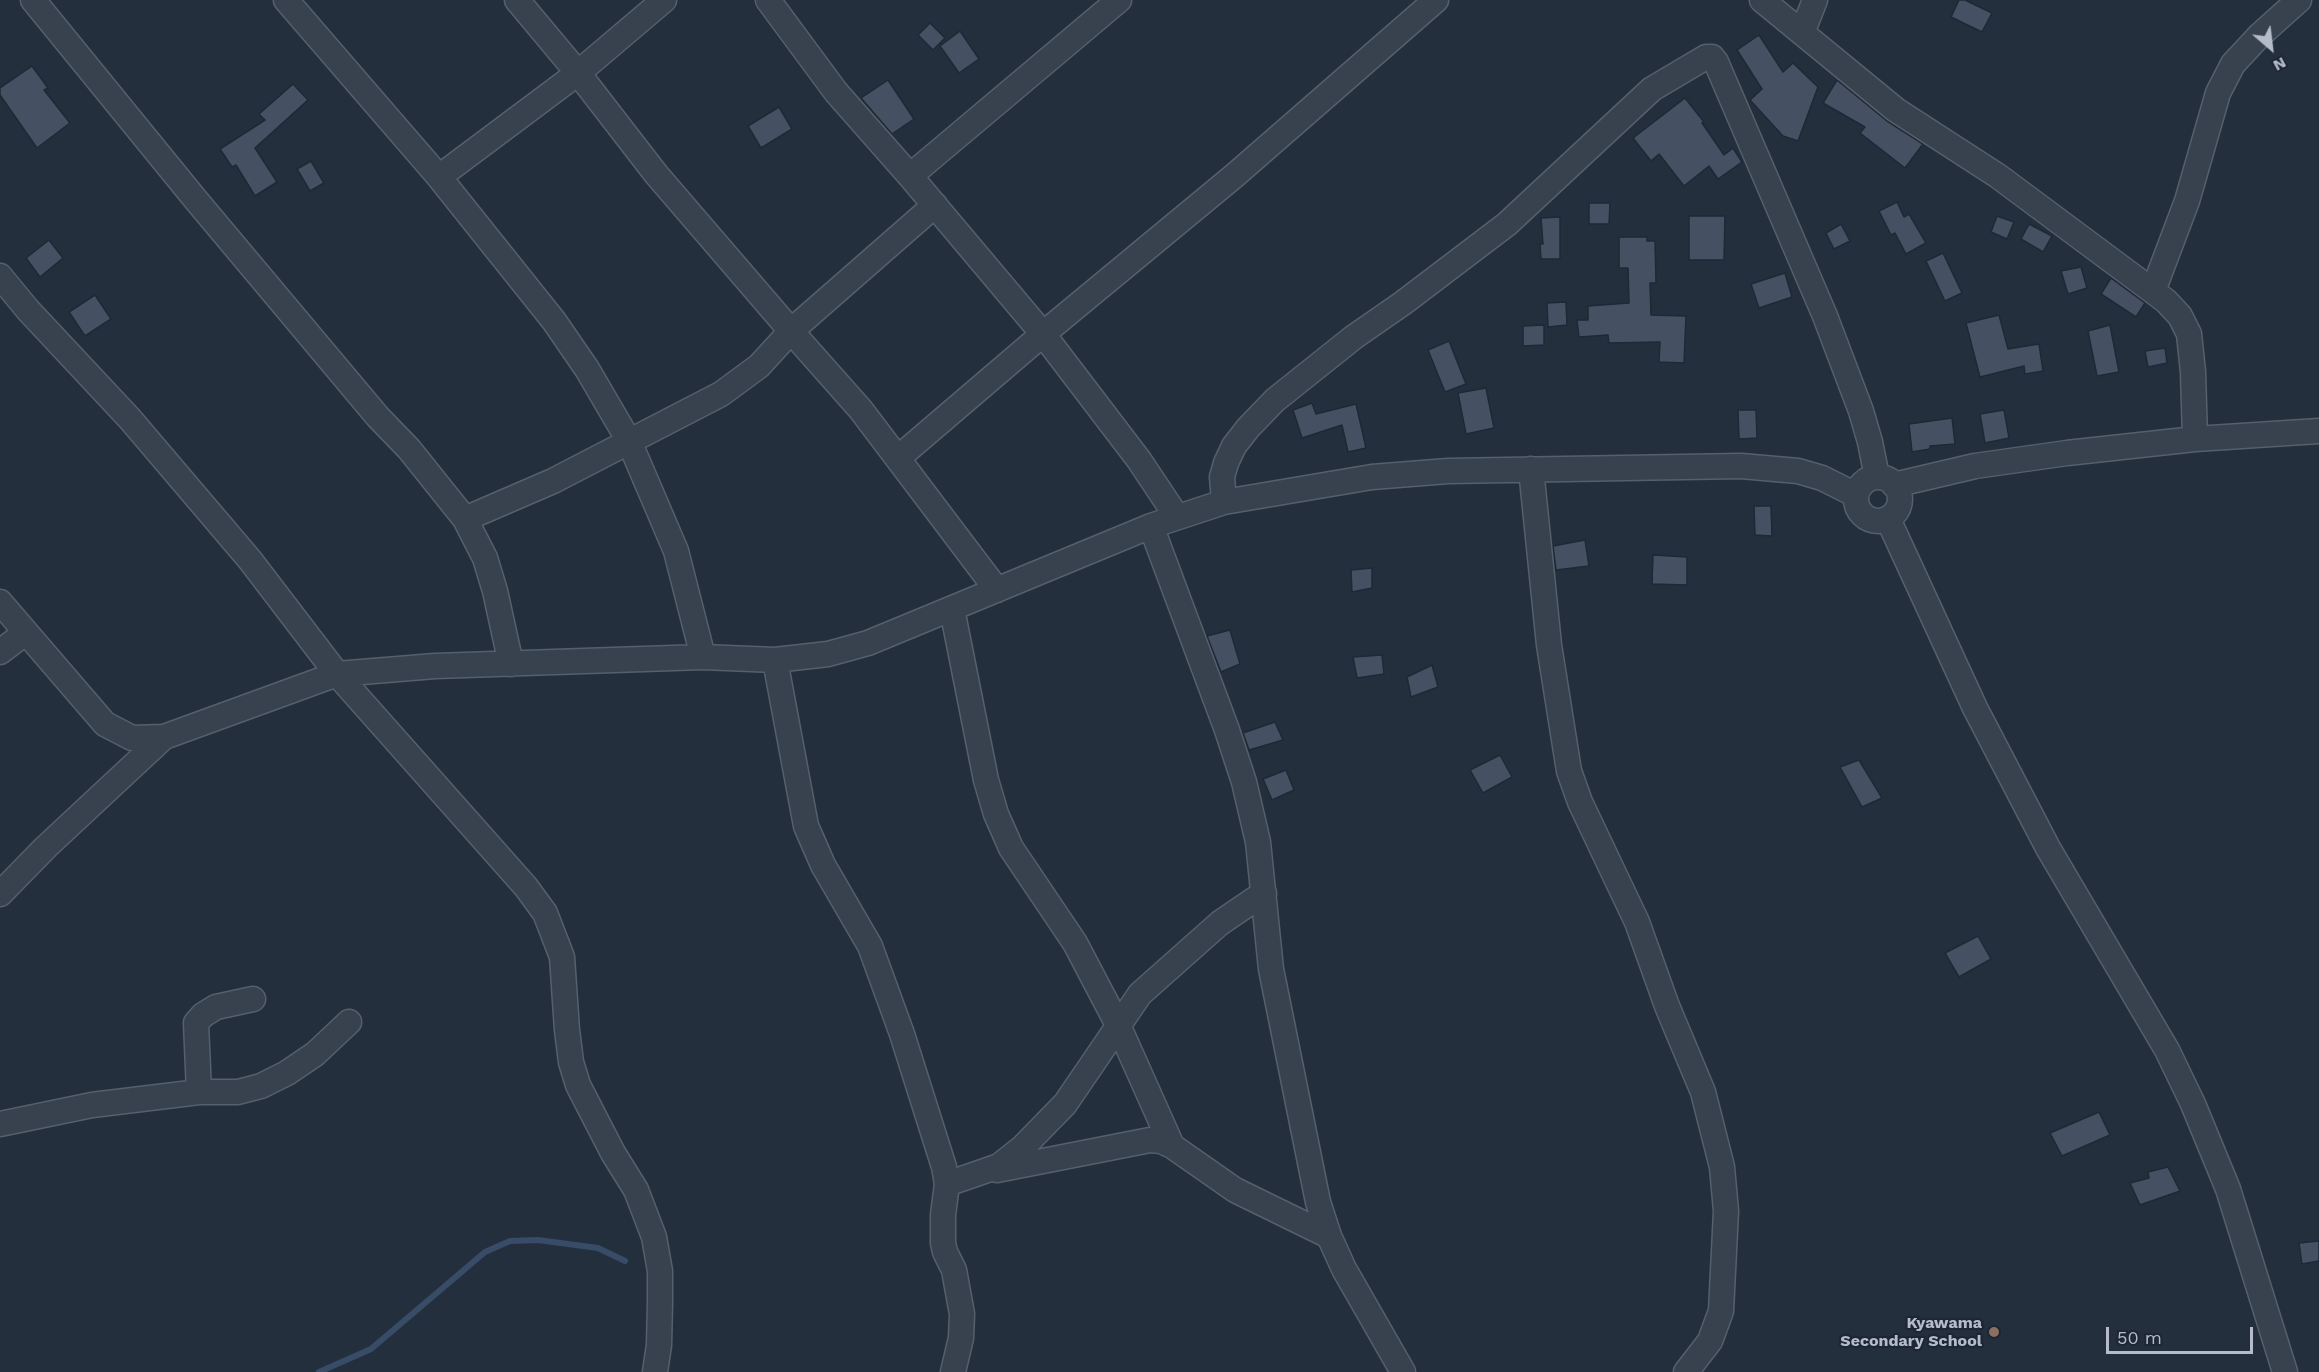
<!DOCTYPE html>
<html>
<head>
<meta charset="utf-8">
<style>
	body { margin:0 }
	#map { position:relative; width:2319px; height:1372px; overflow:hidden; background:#242f3e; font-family:"Work Sans",sans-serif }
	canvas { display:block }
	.north { position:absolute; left:2241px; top:18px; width:60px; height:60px; -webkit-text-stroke:4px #1d2633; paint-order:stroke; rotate:152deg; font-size:16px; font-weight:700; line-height:24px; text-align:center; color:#b4bcc9 }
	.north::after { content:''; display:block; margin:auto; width:21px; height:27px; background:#b4bcc9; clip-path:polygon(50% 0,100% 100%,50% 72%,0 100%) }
	.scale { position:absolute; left:2106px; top:1327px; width:147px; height:27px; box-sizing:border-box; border:3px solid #b4bcc9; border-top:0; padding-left:8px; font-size:18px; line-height:21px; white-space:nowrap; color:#b4bcc9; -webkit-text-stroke:4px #1d2633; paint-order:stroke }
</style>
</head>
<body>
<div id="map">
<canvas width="2319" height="1372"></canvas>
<div class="north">N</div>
<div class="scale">50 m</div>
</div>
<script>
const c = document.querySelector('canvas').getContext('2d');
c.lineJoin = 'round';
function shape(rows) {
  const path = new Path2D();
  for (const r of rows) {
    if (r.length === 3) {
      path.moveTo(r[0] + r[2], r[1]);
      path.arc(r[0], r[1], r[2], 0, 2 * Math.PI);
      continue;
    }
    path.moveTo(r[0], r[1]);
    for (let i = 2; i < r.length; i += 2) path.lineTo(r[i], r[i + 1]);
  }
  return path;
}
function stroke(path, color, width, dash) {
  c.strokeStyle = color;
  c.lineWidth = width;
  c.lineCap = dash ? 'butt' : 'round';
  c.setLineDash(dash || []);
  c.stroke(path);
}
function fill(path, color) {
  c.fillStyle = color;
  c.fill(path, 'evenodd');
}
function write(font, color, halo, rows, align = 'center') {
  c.font = font + ' "Work Sans",sans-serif';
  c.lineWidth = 4.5;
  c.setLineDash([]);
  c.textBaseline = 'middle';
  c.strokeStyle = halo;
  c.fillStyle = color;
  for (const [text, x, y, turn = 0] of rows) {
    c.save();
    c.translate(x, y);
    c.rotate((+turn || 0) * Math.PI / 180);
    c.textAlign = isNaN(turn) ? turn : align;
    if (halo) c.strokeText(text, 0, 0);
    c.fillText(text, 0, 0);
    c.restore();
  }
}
stroke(shape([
	[319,1372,371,1349,485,1252,510,1241,538,1240,598,1248,625,1261]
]), '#394c67', 6);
const building = shape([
	[1959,0,1965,0,1992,13,1982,32,1951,17,1959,0],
	[930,23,945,38,933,50,918,35,930,23],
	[960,31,979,59,959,73,940,46,960,31],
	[1759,35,1783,72,1793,63,1818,87,1798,141,1783,136,1750,100,1762,89,1737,50,1759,35],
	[32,66,48,88,44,90,70,123,37,148,0,95,0,88,32,66],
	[888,80,914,119,892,134,861,98,888,80],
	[1837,80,1887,121,1923,144,1905,168,1860,133,1865,127,1823,103,1837,80],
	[293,84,308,100,255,148,277,182,255,196,236,165,232,167,220,149,265,120,259,114,293,84],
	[1685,98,1704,122,1702,123,1724,155,1733,148,1742,162,1718,179,1709,166,1684,186,1659,154,1651,161,1633,138,1685,98],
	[779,107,792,129,761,148,748,126,779,107],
	[311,161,324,183,310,191,297,169,311,161],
	[1897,202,1904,217,1909,214,1926,243,1906,254,1895,233,1891,235,1879,211,1897,202],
	[1589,203,1610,203,1609,224,1589,224,1589,203],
	[1689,216,1725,216,1724,260,1689,260,1689,216],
	[1997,216,2014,222,2007,239,1991,232,1997,216],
	[1560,217,1560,259,1541,259,1540,244,1543,244,1541,218,1560,217],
	[1841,224,1850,241,1834,249,1826,233,1841,224],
	[2029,224,2052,236,2043,252,2021,239,2029,224],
	[1619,237,1647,237,1647,241,1655,241,1656,283,1650,283,1651,315,1686,316,1684,363,1659,362,1660,342,1609,343,1608,335,1579,337,1577,320,1588,320,1588,306,1629,303,1628,268,1619,268,1619,237],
	[49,240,63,258,40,277,26,258,49,240],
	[1943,253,1962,293,1945,301,1926,261,1943,253],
	[2081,267,2087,288,2068,294,2061,271,2081,267],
	[1785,273,1792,297,1759,308,1751,284,1785,273],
	[2111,278,2145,303,2136,317,2101,294,2111,278],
	[95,295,111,319,85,336,69,312,95,295],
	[1566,302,1567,325,1548,327,1547,303,1566,302],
	[1999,315,2008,349,2039,344,2043,371,2025,374,2024,366,1980,377,1966,323,1999,315],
	[1544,325,1544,345,1523,346,1523,326,1544,325],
	[2110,325,2119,372,2097,376,2088,331,2110,325],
	[1449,341,1466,384,1445,392,1428,350,1449,341],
	[2165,348,2167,363,2148,367,2145,351,2165,348],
	[1486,388,1494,428,1466,434,1458,393,1486,388],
	[1312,403,1316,414,1356,404,1366,448,1348,452,1342,425,1302,438,1293,410,1312,403],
	[1738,410,1756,410,1757,438,1739,439,1738,410],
	[2004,410,2009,438,1985,443,1980,414,2004,410],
	[1952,418,1955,444,1930,446,1930,449,1912,452,1909,424,1952,418],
	[1754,506,1771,506,1772,536,1755,535,1754,506],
	[1585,540,1589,566,1556,570,1553,546,1585,540],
	[1653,555,1687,557,1687,585,1652,584,1653,555],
	[1372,568,1372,588,1352,592,1351,570,1372,568],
	[1230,630,1240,664,1221,672,1207,636,1230,630],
	[1382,655,1384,674,1357,678,1353,657,1382,655],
	[1432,665,1438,687,1411,697,1407,677,1432,665],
	[1275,722,1283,740,1249,750,1243,733,1275,722],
	[1500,755,1512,777,1483,793,1470,770,1500,755],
	[1859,760,1882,798,1862,807,1840,767,1859,760],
	[1286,770,1294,790,1272,800,1263,779,1286,770],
	[1978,936,1991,959,1959,977,1945,953,1978,936],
	[2099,1112,2110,1135,2062,1156,2050,1133,2099,1112],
	[2168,1167,2180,1191,2140,1205,2130,1183,2149,1178,2148,1172,2168,1167],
	[2319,1241,2319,1261,2302,1264,2299,1243,2319,1241]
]);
fill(building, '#455162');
stroke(building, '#1f2835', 1.5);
const minor = shape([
	[33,0,196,200,378,417,409,449,465,519,485,558,495,591,511,664],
	[286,0,439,177,554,321,587,369,629,441,676,551,703,657],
	[517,0,578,73,656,174,791,331,861,410,997,590],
	[768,0,836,92,910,176,1043,334,1139,460,1177,517],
	[1762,0,1896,110,1998,176,2166,301,2180,316,2189,334,2193,372,2195,439],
	[1802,33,1815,0],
	[910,176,1119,0],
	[439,177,578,73,664,0],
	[0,276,28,310,130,419,250,560,337,674,526,887,545,913,562,957,567,1030,571,1062,578,1085,613,1153,636,1190,654,1237,660,1271,660,1303,659,1345,655,1372],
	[2153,291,2187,201,2218,93,2233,64,2260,35,2299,0],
	[898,458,1043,334,1234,176,1436,0],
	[1531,469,1549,645,1569,771,1580,802,1637,922,1667,1006,1703,1092,1722,1167,1726,1211,1721,1311,1710,1341,1686,1372],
	[1878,499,22],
	[1894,485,1975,466,2067,453,2195,439,2319,431],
	[1224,502,1222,477,1226,463,1234,446,1248,428,1275,400,1354,337,1403,303,1507,224,1652,89,1706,57,1712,57,1716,62,1825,316,1861,411,1870,442,1877,477],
	[465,519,553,481,721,394,759,366,791,331,935,205],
	[1888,519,1975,708,2048,848,2167,1050,2193,1104,2228,1189,2285,1372],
	[1151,526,1227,730,1244,782,1258,842,1271,969,1318,1202,1329,1236,1344,1269,1403,1372],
	[0,602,105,724,132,738,164,737,337,674,435,666,703,657,775,660,828,654,868,643,1151,526,1224,502,1372,477,1448,471,1741,466,1798,471,1822,478,1856,495],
	[952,609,986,780,996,814,1011,848,1075,943,1118,1025,1172,1146],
	[0,652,25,633],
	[775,660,806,826,823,865,870,946,902,1034,944,1167,947,1184,943,1215,943,1243,945,1252,954,1270,962,1314,961,1338,953,1372],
	[0,894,46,847,164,737],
	[199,1092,196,1023,203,1015,216,1007,253,999],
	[0,1124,92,1105,199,1092,238,1092,261,1086,287,1073,315,1054,349,1022],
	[997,1170,1150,1140,1161,1141,1172,1146,1235,1190,1329,1236],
	[947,1184,999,1166,1023,1147,1065,1104,1140,994,1220,923,1264,893]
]);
stroke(minor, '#565f6c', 27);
stroke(minor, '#38414e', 24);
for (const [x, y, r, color] of [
	[1994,1332,6,"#8d6e63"]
]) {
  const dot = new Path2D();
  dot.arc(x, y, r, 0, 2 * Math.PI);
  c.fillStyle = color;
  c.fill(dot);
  stroke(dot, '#1d2633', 2);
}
write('bold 16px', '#b4bcc9', '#1d2633', [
	["Kyawama",1982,1323],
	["Secondary School",1982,1341]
], 'right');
</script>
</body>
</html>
